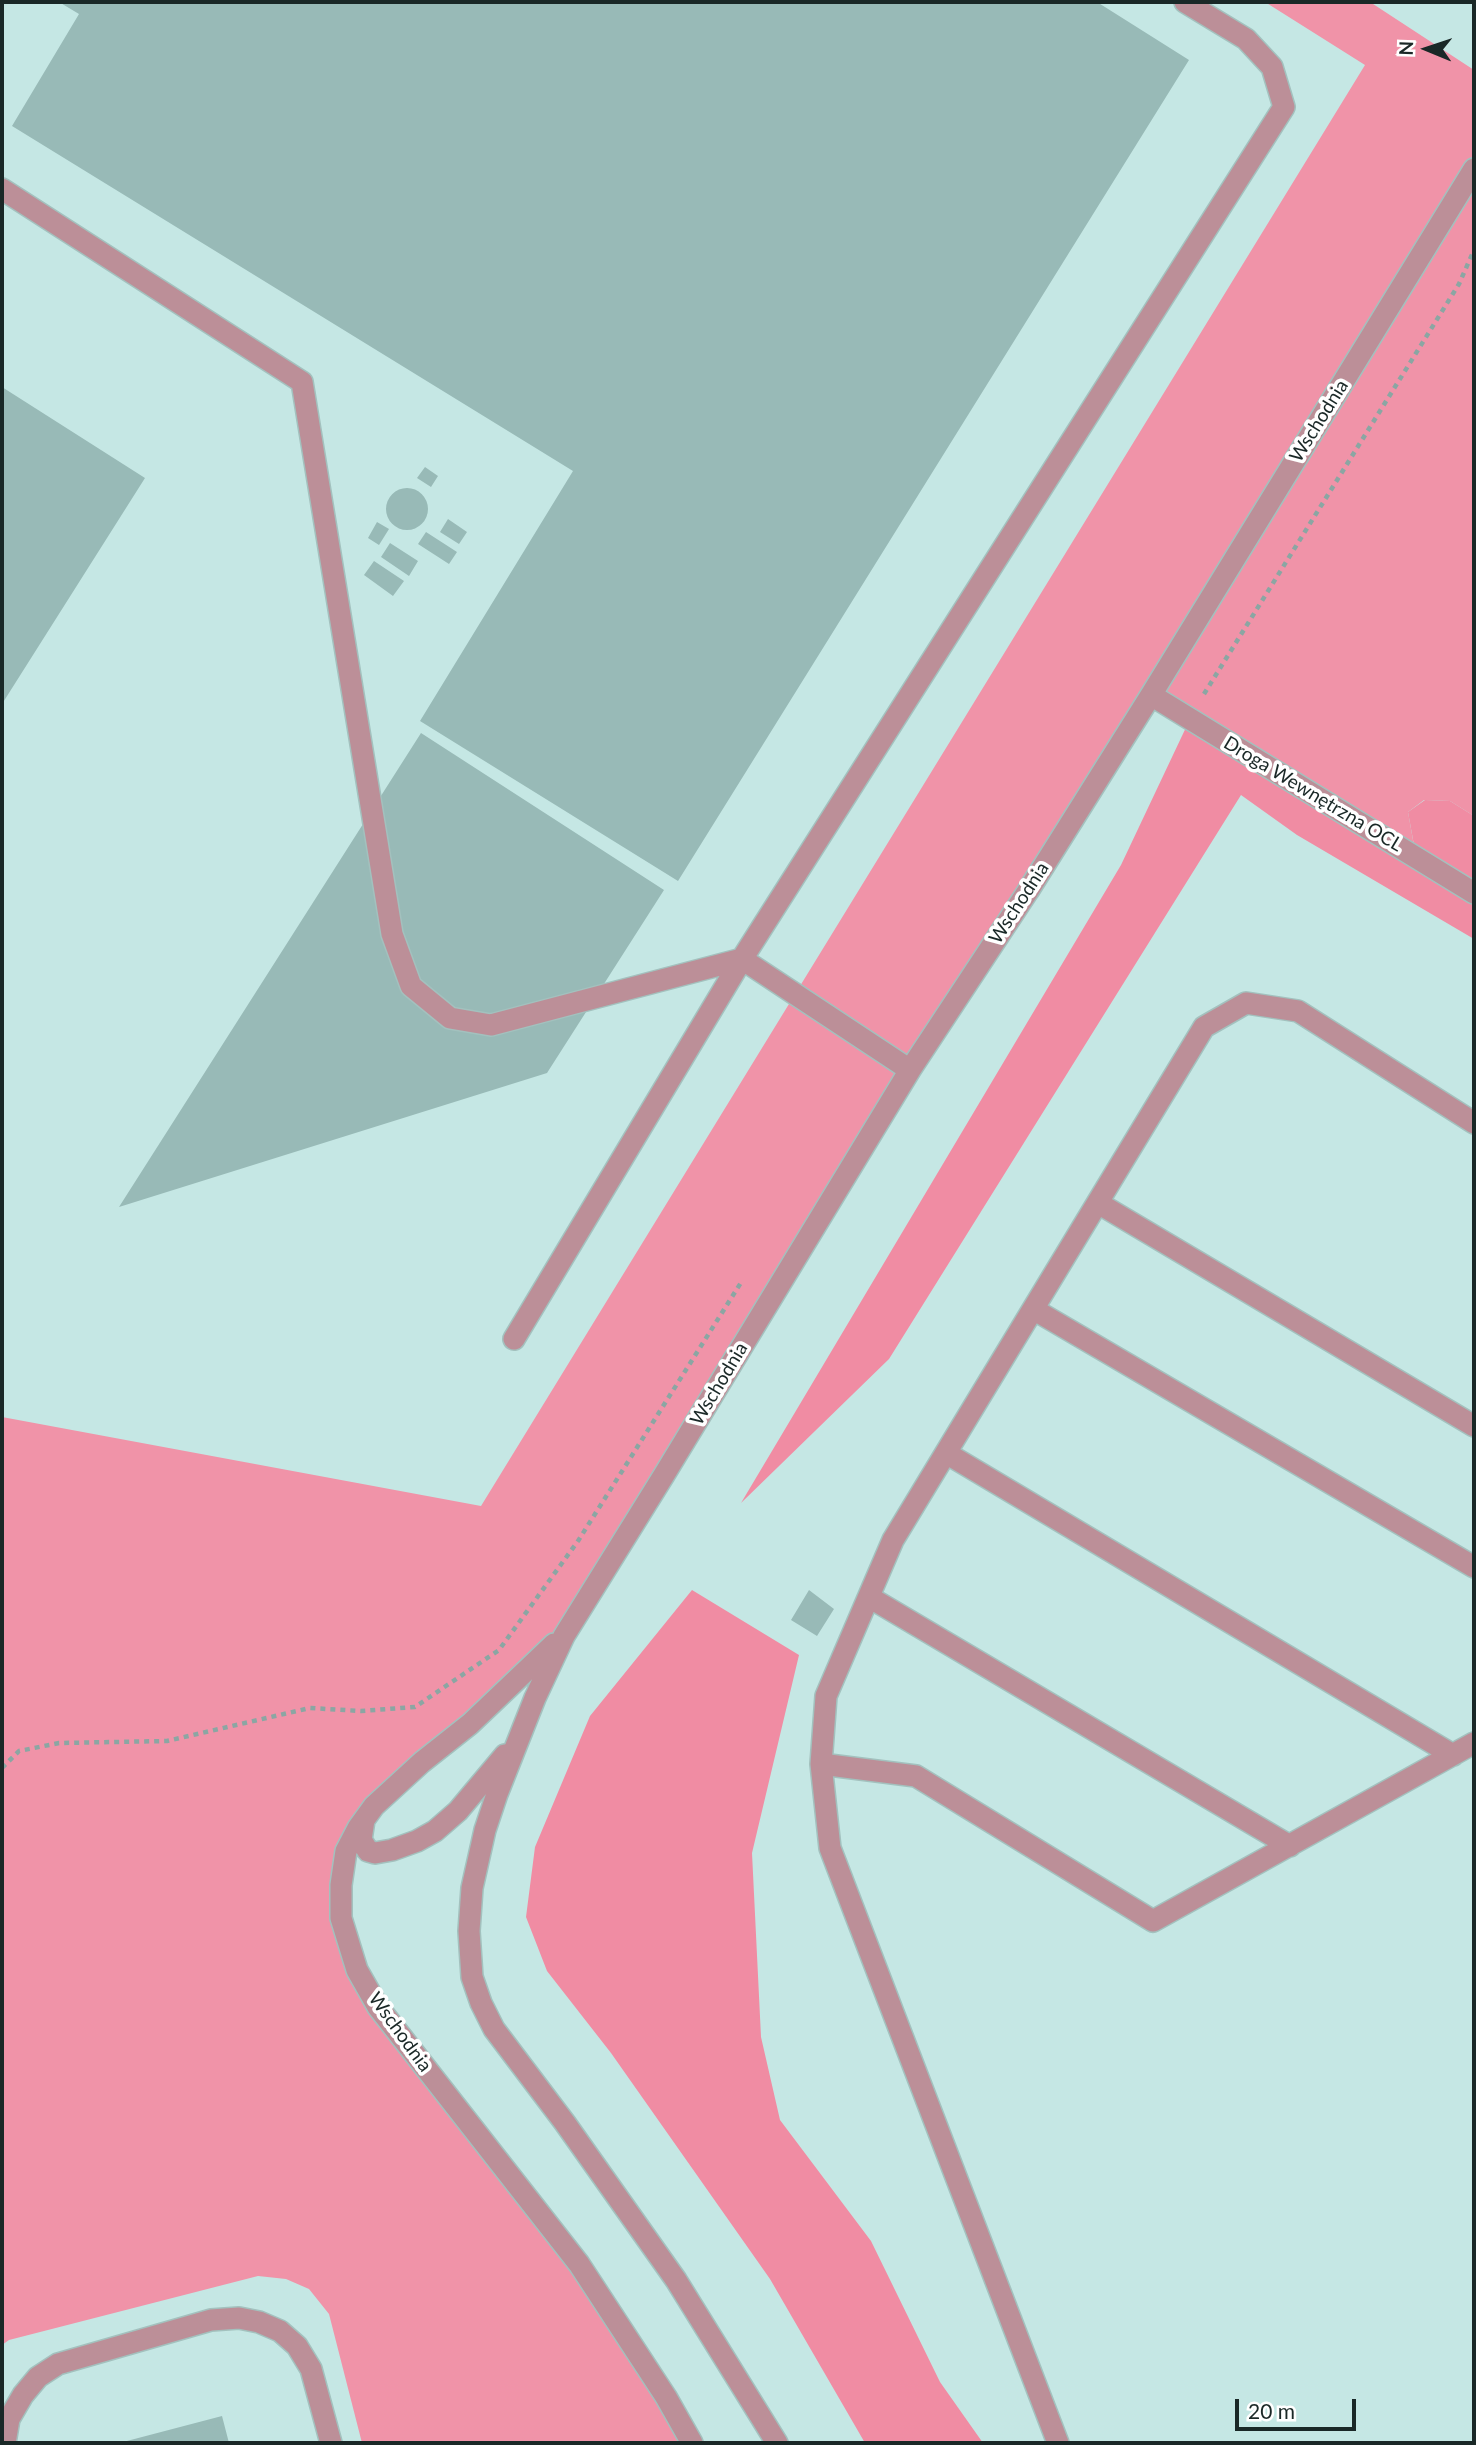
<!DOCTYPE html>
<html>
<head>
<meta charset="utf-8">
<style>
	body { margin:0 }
	#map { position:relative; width:1476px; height:2445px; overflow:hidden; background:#c5e7e4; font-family:Lato,sans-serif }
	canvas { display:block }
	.frame { position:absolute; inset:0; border:4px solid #1a2827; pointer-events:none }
	.north { position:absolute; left:1392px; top:14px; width:70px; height:70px; -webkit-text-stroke:5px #fff; paint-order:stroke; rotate:272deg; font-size:19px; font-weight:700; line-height:28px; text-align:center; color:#1a2827 }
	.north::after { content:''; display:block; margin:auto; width:24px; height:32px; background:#1a2827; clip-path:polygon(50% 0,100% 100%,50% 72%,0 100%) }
	.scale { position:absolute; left:1235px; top:2399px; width:121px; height:32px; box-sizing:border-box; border:4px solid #1a2827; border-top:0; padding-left:9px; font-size:21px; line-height:24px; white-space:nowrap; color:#1a2827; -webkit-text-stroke:5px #fff; paint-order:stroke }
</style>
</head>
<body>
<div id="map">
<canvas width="1476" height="2445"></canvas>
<div class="frame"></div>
<div class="north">N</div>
<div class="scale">20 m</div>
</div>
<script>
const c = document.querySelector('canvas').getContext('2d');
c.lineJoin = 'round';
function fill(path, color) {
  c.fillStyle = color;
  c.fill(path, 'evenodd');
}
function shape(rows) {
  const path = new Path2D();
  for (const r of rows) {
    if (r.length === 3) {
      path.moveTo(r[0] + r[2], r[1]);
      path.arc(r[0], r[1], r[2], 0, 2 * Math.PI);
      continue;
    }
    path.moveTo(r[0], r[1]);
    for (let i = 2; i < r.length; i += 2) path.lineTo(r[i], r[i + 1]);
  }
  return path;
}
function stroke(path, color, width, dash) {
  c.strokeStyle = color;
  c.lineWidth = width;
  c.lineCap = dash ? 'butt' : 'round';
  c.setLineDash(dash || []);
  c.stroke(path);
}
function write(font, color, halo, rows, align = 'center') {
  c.font = font + ' Lato,sans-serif';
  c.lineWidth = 7;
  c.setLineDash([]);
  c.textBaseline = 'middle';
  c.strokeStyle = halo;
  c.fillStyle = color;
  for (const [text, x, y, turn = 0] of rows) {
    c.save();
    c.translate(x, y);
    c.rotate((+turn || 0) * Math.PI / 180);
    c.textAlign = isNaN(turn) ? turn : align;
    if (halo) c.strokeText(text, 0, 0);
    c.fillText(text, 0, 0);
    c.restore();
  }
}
fill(shape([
	[1265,2,1370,2,1474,70,1474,816,1450,801,1424,800,1408,812,1416,857,1151,695,564,1636,374,1806,342,1869,357,1970,492,2150,692,2443,362,2443,329,2314,309,2289,286,2279,258,2276,9,2340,2,2345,2,1417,481,1506,1365,65]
]), '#f093a8');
fill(shape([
	[1190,719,1416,856,1408,812,1425,800,1450,801,1474,816,1474,939,1297,835,1241,795,889,1359,741,1503,1121,865],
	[692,1590,799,1655,752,1853,761,2037,780,2120,871,2241,940,2382,983,2443,865,2443,770,2279,611,2053,547,1971,526,1917,535,1847,590,1716]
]), '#f08ca3');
fill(shape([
	[59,2,1097,2,1189,60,678,881,420,721,573,471,12,126,79,14],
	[2,387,145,478,2,704],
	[425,467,438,476,431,487,417,478],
	[407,509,21],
	[448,519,467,532,459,544,440,532],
	[377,522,389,529,379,545,368,538],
	[426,532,457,552,449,564,418,544],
	[390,543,418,561,409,576,381,557],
	[374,561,404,581,393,596,364,575],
	[421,733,664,890,547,1073,119,1207],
	[809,1590,834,1609,817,1636,791,1620],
	[222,2416,229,2443,123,2443,123,2442]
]), '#98bab7');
const minor = shape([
	[2,189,302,382,392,934,411,986,450,1018,491,1025,742,959,514,1339],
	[1151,695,1474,893],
	[910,1070,742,959,1284,107,1272,67,1246,39,1185,2],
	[1098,1203,1474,1426],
	[1033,1309,1474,1567],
	[946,1453,1453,1755],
	[869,1597,1290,1846],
	[554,1644,470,1724,422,1762,374,1806,358,1828,346,1851,341,1885,341,1918,357,1970,378,2007,579,2264,666,2397,692,2443],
	[821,1764,916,1776,1153,1921,1474,1743],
	[364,1820,361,1840,368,1851,375,1853,392,1850,417,1841,435,1831,458,1811,505,1755],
	[5,2443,9,2419,23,2395,38,2377,58,2364,211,2320,239,2318,259,2322,280,2331,297,2346,311,2369,331,2443],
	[777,2443,676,2280,565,2123,494,2029,481,2003,472,1977,469,1931,472,1888,485,1830,497,1794,535,1698,564,1636,664,1475,910,1070,1028,891,1151,695,1474,169],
	[1058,2443,830,1848,821,1764,826,1696,893,1540,1204,1027,1246,1003,1298,1011,1474,1123]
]);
stroke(minor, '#a3c1be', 24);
stroke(shape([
	[1204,694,1459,284,1474,250],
	[2,1768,19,1751,59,1743,167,1741,310,1708,361,1711,415,1707,499,1650,578,1541,742,1281]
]), '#8ba6a3', 4.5, [5, 5]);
stroke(minor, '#bc8f98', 21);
write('19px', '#1a2827', '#fff', [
	["Wschodnia",1319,421,-58],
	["Droga Wewnętrzna OCL",1313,794,31],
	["Wschodnia",1019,903,-57],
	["Wschodnia",719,1384,-59],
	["Wschodnia",400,2032,54]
]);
</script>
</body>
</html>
